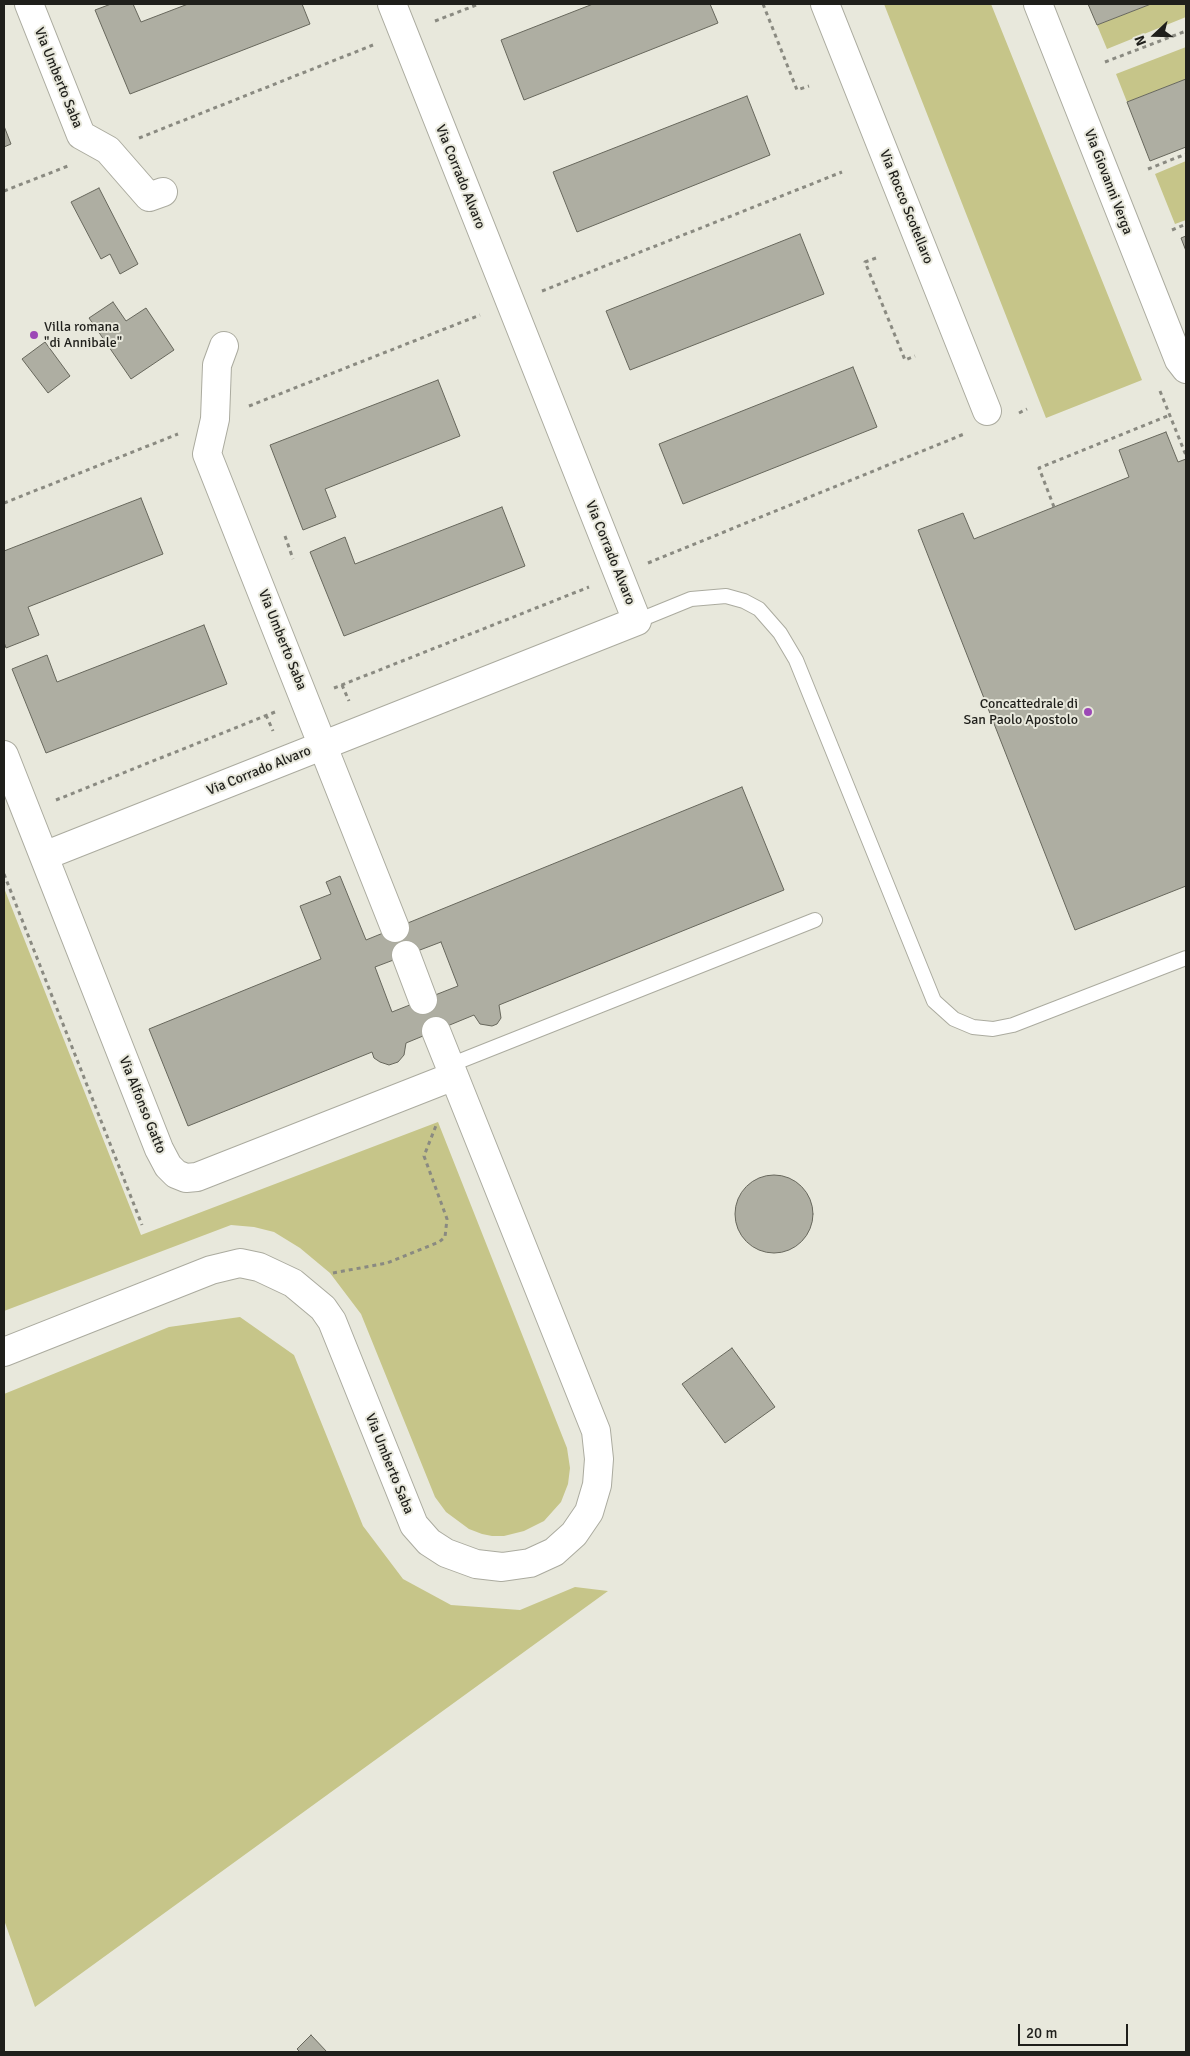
<!DOCTYPE html>
<html>
<head>
<meta charset="utf-8">
<style>
	body { margin:0 }
	#map { position:relative; width:1190px; height:2056px; overflow:hidden; background:#e8e8dc; font-family:Signika,sans-serif }
	canvas { display:block }
	.frame { position:absolute; inset:0; border:5px solid #1f1f1b; pointer-events:none }
	.north { position:absolute; left:1130px; top:10px; width:50px; height:50px; -webkit-text-stroke:4px #e8e8dc; paint-order:stroke; rotate:249deg; font-size:14px; font-weight:700; line-height:20px; text-align:center; color:#1f1f1b }
	.north::after { content:''; display:block; margin:auto; width:18px; height:22px; background:#1f1f1b; clip-path:polygon(50% 0,100% 100%,50% 72%,0 100%) }
	.scale { position:absolute; left:1018px; top:2024px; width:110px; height:22px; box-sizing:border-box; border:2px solid #1f1f1b; border-top:0; padding-left:6px; font-size:15px; line-height:18px; white-space:nowrap; color:#1f1f1b; -webkit-text-stroke:4px #e8e8dc; paint-order:stroke }
</style>
</head>
<body>
<div id="map">
<canvas width="1190" height="2056"></canvas>
<div class="frame"></div>
<div class="north">N</div>
<div class="scale">20 m</div>
</div>
<script>
const c = document.querySelector('canvas').getContext('2d');
c.lineJoin = 'round';
function fill(path, color) {
  c.fillStyle = color;
  c.fill(path, 'evenodd');
}
function shape(rows) {
  const path = new Path2D();
  for (const r of rows) {
    if (r.length === 3) {
      path.moveTo(r[0] + r[2], r[1]);
      path.arc(r[0], r[1], r[2], 0, 2 * Math.PI);
      continue;
    }
    path.moveTo(r[0], r[1]);
    for (let i = 2; i < r.length; i += 2) path.lineTo(r[i], r[i + 1]);
  }
  return path;
}
function stroke(path, color, width, dash) {
  c.strokeStyle = color;
  c.lineWidth = width;
  c.lineCap = dash ? 'butt' : 'round';
  c.setLineDash(dash || []);
  c.stroke(path);
}
function write(font, color, halo, rows, align = 'center') {
  c.font = font + ' Signika,sans-serif';
  c.lineWidth = 4;
  c.setLineDash([]);
  c.textBaseline = 'middle';
  c.strokeStyle = halo;
  c.fillStyle = color;
  for (const [text, x, y, turn = 0] of rows) {
    c.save();
    c.translate(x, y);
    c.rotate((+turn || 0) * Math.PI / 180);
    c.textAlign = isNaN(turn) ? turn : align;
    if (halo) c.strokeText(text, 0, 0);
    c.fillText(text, 0, 0);
    c.restore();
  }
}
fill(shape([
	[884,4,991,4,1142,380,1046,418],
	[1151,4,1186,4,1186,17,1107,49,1097,25],
	[1186,47,1186,79,1127,102,1116,74],
	[1186,161,1186,220,1175,224,1155,174],
	[4,888,141,1235,438,1122,567,1448,570,1468,568,1484,561,1502,544,1521,524,1531,504,1536,492,1536,482,1534,469,1529,446,1512,435,1497,361,1314,330,1273,300,1248,274,1232,254,1227,231,1225,4,1311],
	[240,1317,294,1355,363,1526,403,1579,451,1605,520,1610,575,1587,608,1591,35,2007,4,1920,4,1394,169,1327]
]), '#c6c589');
const building = shape([
	[111,4,133,4,141,22,188,4,302,4,310,24,130,94,95,10,111,4],
	[593,4,710,4,718,23,524,100,501,40,593,4],
	[1088,4,1151,4,1097,25,1088,4],
	[1186,79,1186,147,1150,161,1127,102,1186,79],
	[747,96,770,155,577,232,553,172,747,96],
	[4,126,11,144,4,147,4,126],
	[99,188,138,264,120,274,110,254,101,259,71,202,99,188],
	[800,234,824,294,630,370,606,311,800,234],
	[1186,236,1186,251,1181,238,1186,236],
	[113,302,126,321,146,308,174,350,131,379,89,318,113,302],
	[45,342,70,376,48,393,22,359,45,342],
	[853,367,877,427,683,504,659,444,853,367],
	[438,380,460,436,325,489,336,517,303,530,270,445,438,380],
	[1166,432,1178,462,1186,459,1186,886,1075,930,918,530,963,513,974,539,1129,477,1119,450,1166,432],
	[141,498,163,554,28,607,39,635,6,648,4,642,4,551,141,498],
	[502,507,525,566,344,636,310,552,345,537,355,564,502,507],
	[204,625,227,684,46,753,12,669,47,655,57,682,204,625],
	[742,787,784,890,499,1005,501,1018,497,1024,492,1026,480,1024,474,1015,406,1043,404,1055,398,1062,389,1065,380,1062,374,1058,372,1052,188,1126,149,1029,321,959,300,906,331,894,326,882,340,876,366,940,742,787],
	[441,942,458,986,392,1012,375,967,441,942],
	[774,1214,39],
	[732,1348,775,1407,725,1443,682,1384,732,1348],
	[311,2035,327,2052,300,2052,297,2049,311,2035]
]);
fill(building, '#aeaea2');
stroke(building, '#67675c', 1);
const service = shape([
	[637,621,691,599,726,596,744,601,759,609,780,633,796,660,934,1001,954,1019,973,1027,993,1029,1013,1025,1186,958],
	[450,1065,815,920]
]);
const minor = shape([
	[29,4,81,135,108,150,149,197,163,192],
	[825,4,987,411],
	[1038,4,1179,360,1186,369],
	[224,346,217,365,215,419,207,454,395,928],
	[4,755,159,1149,168,1166,176,1174,186,1178,197,1177,454,1076],
	[44,856,637,621,392,4],
	[406,955,423,1000],
	[4,1352,211,1270,240,1263,259,1267,293,1283,323,1308,332,1321,414,1525,429,1542,446,1553,476,1564,502,1567,530,1563,554,1552,574,1534,589,1512,597,1485,599,1459,596,1431,436,1031]
]);
stroke(service, '#abab9f', 16);
stroke(minor, '#abab9f', 30);
stroke(shape([
	[763,4,797,90,809,86],
	[435,21,479,4],
	[1105,62,1186,31],
	[139,138,373,45],
	[1148,169,1186,154],
	[4,191,68,166],
	[1172,230,1186,224],
	[876,258,865,262,905,360,915,356],
	[542,291,842,172],
	[1160,391,1185,453,1186,452],
	[249,406,480,315],
	[1019,413,1027,409],
	[4,503,178,434],
	[1054,507,1039,468,1170,415],
	[285,536,293,559],
	[648,563,964,434],
	[342,685,349,701],
	[334,688,589,587],
	[266,715,273,731],
	[56,800,275,712],
	[4,874,142,1225],
	[333,1273,387,1263,439,1242,445,1237,447,1219,424,1156,437,1123]
]), '#8a8a81', 3, [4, 4]);
stroke(service, '#fff', 14);
stroke(minor, '#fff', 28);
for (const [x, y, r, color] of [
	[34,335,5,"#9c48b6"],
	[1088,712,5,"#9c48b6"]
]) {
  const dot = new Path2D();
  dot.arc(x, y, r, 0, 2 * Math.PI);
  c.fillStyle = color;
  c.fill(dot);
  stroke(dot, '#e8e8dc', 2);
}
write('14px', '#1f1f1b', '#e8e8dc', [
	["Via Umberto Saba",58,78,68],
	["Via Corrado Alvaro",460,177,68],
	["Via Giovanni Verga",1108,182,69],
	["Via Rocco Scotellaro",906,207,68],
	["Via Corrado Alvaro",610,553,68],
	["Via Umberto Saba",282,640,68],
	["Via Corrado Alvaro",259,771,-22],
	["Via Alfonso Gatto",142,1105,68],
	["Via Umberto Saba",389,1464,68]
]);
write('14px', '#1f1f1b', '#e8e8dc', [
	["Villa romana",44,327],
	["\"di Annibale\"",44,343],
	["Concattedrale di",1078,704,"right"],
	["San Paolo Apostolo",1078,720,"right"]
], 'left');
</script>
</body>
</html>
